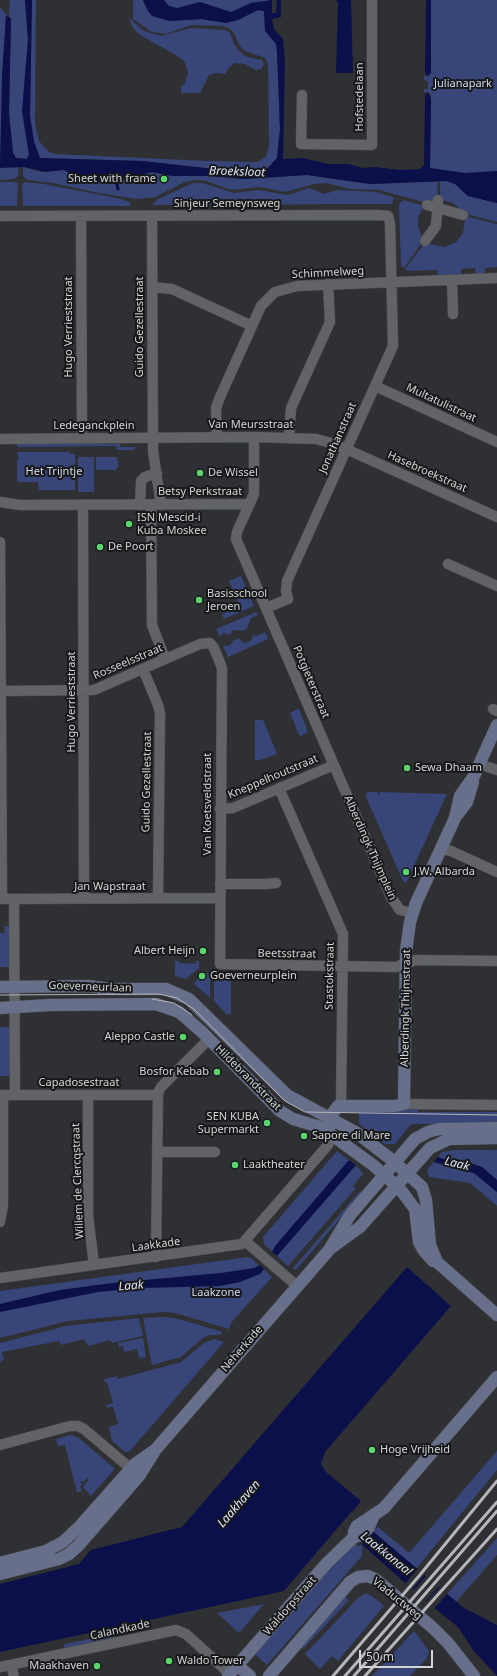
<!DOCTYPE html>
<html>
<head>
<meta charset="utf-8">
<style>
	body { margin:0 }
	#map { position:relative; width:497px; height:1676px; overflow:hidden; background:#2f3033; font-family:"Noto Sans",sans-serif }
	canvas { display:block }
	.scale { position:absolute; left:359px; top:1650px; width:74px; height:18px; box-sizing:border-box; border:2px solid #d3d4d6; border-top:0; padding-left:5px; font-size:12px; line-height:14px; white-space:nowrap; color:#d3d4d6; -webkit-text-stroke:3px #17181a; paint-order:stroke }
</style>
</head>
<body>
<div id="map">
<canvas width="497" height="1676"></canvas>
<div class="scale">50 m</div>
</div>
<script>
const c = document.querySelector('canvas').getContext('2d');
c.lineJoin = 'round';
function fill(path, color) {
  c.fillStyle = color;
  c.fill(path, 'evenodd');
}
function shape(rows) {
  const path = new Path2D();
  for (const r of rows) {
    path.moveTo(r[0], r[1]);
    for (let i = 2; i < r.length; i += 2) path.lineTo(r[i], r[i + 1]);
  }
  return path;
}
function stroke(path, color, width, dash) {
  c.strokeStyle = color;
  c.lineWidth = width;
  c.lineCap = dash ? 'butt' : 'round';
  c.setLineDash(dash || []);
  c.stroke(path);
}
function write(font, color, halo, rows, align = 'center') {
  c.font = font + ' "Noto Sans",sans-serif';
  c.lineWidth = 4;
  c.setLineDash([]);
  c.textBaseline = 'middle';
  c.strokeStyle = halo;
  c.fillStyle = color;
  for (const [text, x, y, turn = 0] of rows) {
    c.save();
    c.translate(x, y);
    c.rotate((+turn || 0) * Math.PI / 180);
    c.textAlign = isNaN(turn) ? turn : align;
    if (halo) c.strokeText(text, 0, 0);
    c.fillText(text, 0, 0);
    c.restore();
  }
}
fill(shape([
	[10,0,25,0,28,40,23,99,24,123,29,154,27,159,16,158,13,153,9,113,11,19,9,16],
	[32,0,36,0,35,124,39,141,49,152,55,154,208,161,257,162,266,157,269,146,268,64,265,58,245,51,240,46,234,33,229,28,222,26,191,25,166,34,152,32,133,19,133,0,143,0,145,6,187,20,201,19,214,21,238,20,258,10,264,11,265,31,276,44,277,51,280,129,277,158,266,170,205,168,142,161,40,158,34,142,30,116],
	[155,0,269,0,235,16,177,13],
	[431,0,497,0,497,188,428,175,430,165,431,95,429,93,424,92,424,89,428,89,428,81,424,80,424,76,429,76,431,73],
	[0,7,7,15,2,74,2,119,0,159],
	[129,18,144,31,161,36,191,28,225,30,230,33,234,44,239,51,247,57,262,60,264,64,261,69,256,70,245,64,235,63,229,67,225,74,216,73,209,75,200,93,181,93,181,87,185,83,188,73,185,62,176,55,140,35,133,28],
	[5,166,19,167,18,176,14,179,0,180,0,168],
	[23,167,41,172,64,170,81,179,100,182,117,181,152,172,171,176,211,176,244,179,307,175,370,184,447,181,455,184,468,196,497,203,497,222,466,214,453,203,442,200,440,197,440,181,438,182,437,198,435,201,427,203,379,190,349,189,326,183,314,184,285,192,260,187,231,190,206,181,196,180,185,182,155,197,137,199,98,193,53,183,27,180,23,176],
	[0,182,15,182,18,183,17,206,0,206],
	[24,182,44,184,121,199,129,202,131,206,23,206,22,185],
	[193,183,202,183,234,193,258,190,288,195,309,188,324,194,338,190,376,192,393,197,394,199,391,204,152,205,158,199],
	[403,200,421,205,423,208,418,217,418,226,423,241,404,268,401,266,399,206,400,202,402,202],
	[469,217,497,224,497,267,485,268,485,274,476,275,475,268,461,269,461,276,438,277,437,270,408,271,405,269,425,243,444,247,456,242,463,233,465,219],
	[17,444,120,444,120,447,135,447,135,450,117,450,116,446,20,447,17,447],
	[17,452,70,452,70,454,75,454,75,490,39,490,38,482,17,482,17,460,19,460],
	[78,457,94,457,94,492,78,492],
	[96,457,117,457,119,467,117,467,116,470,96,470],
	[241,576,254,606,224,619,222,614,240,607,229,581],
	[256,612,258,615,251,618,247,629,242,631,233,630,230,635,224,633,220,637,216,629],
	[265,632,268,639,228,657,223,646,230,645,234,640,239,638,242,642,248,643,252,639,253,635,257,636],
	[297,709,299,709,308,732,301,736,299,735,290,713],
	[255,720,263,720,277,754,260,760,255,760],
	[369,792,378,792,378,795,380,794,380,792,447,794,406,883,403,881,366,797,366,793],
	[4,926,11,926,11,967,0,967,0,933,5,933],
	[175,961,179,961,179,963,196,964,196,961,199,961,199,968,186,979,175,976],
	[214,972,217,972,217,975,228,976,228,972,231,972,231,1014,226,1014,214,1001],
	[201,973,210,973,210,998,194,984],
	[0,1027,12,1027,12,1076,0,1076],
	[418,1108,418,1112,497,1112,497,1124,411,1124,395,1144,385,1144,359,1124,359,1110],
	[455,1150,497,1150,497,1180,478,1165,446,1160,438,1157,442,1152],
	[337,1151,360,1169,363,1174,353,1186,356,1188,288,1266,264,1244,263,1237],
	[434,1162,474,1173,497,1192,497,1206,470,1183,429,1177,427,1170],
	[360,1191,362,1193,296,1270,293,1268],
	[248,1257,252,1259,272,1277,231,1323,229,1329,175,1313,163,1312,68,1321,0,1338,0,1291],
	[162,1317,175,1318,223,1332,220,1335,210,1335,203,1338,181,1357,152,1365,143,1318],
	[139,1318,143,1336,112,1343,110,1340,88,1346,84,1339,61,1345,59,1341,2,1352,4,1359,0,1362,0,1343,66,1326],
	[143,1338,146,1357,139,1358,137,1349,124,1352,123,1346,119,1347,118,1343],
	[215,1339,224,1342,130,1451,125,1452,112,1441,109,1427,118,1424,113,1406,107,1408,106,1405,113,1403,107,1382,105,1382,104,1379,117,1376,118,1379,181,1362,204,1343],
	[70,1435,79,1438,114,1468,113,1471,91,1496,83,1487,89,1479,87,1478,84,1482,81,1481,80,1482,82,1484,80,1487,82,1491,77,1492,65,1445,58,1446,56,1439],
	[497,1451,497,1470,416,1569,373,1531,378,1527,409,1553],
	[497,1538,497,1555,456,1602,447,1594],
	[354,1542,359,1547,362,1544,362,1556,267,1665,254,1654,347,1548],
	[366,1593,376,1599,384,1606,338,1661,332,1656,320,1669,305,1654,358,1598],
	[344,1596,349,1600,303,1649,300,1646],
	[264,1604,239,1633,217,1613],
	[414,1631,429,1651,427,1658,410,1676,372,1676],
	[114,1634,115,1638,65,1649,64,1644]
]), '#374579');
fill(shape([
	[25,0,32,0,30,116,34,142,40,158,142,161,205,168,266,170,277,158,280,129,277,51,276,44,265,31,264,11,258,10,238,20,226,23,201,19,170,21,152,16,148,11,143,0,164,0,169,6,177,8,200,2,231,12,251,3,272,0,272,13,276,13,277,0,281,0,281,17,272,19,274,29,283,39,285,62,283,159,303,158,328,164,348,164,362,168,376,167,398,170,420,169,424,165,425,97,426,94,428,92,431,99,430,168,465,173,497,171,497,203,468,196,455,184,447,181,370,184,307,175,244,179,211,176,173,176,152,172,117,181,100,182,81,179,64,170,45,172,25,167,0,168,2,76,6,15,11,19,9,113,13,153,16,158,27,159,29,155,22,111,28,40],
	[336,0,351,0,353,73,336,73,338,3],
	[426,0,431,0,431,73,427,76,425,72],
	[438,1157,446,1160,473,1164,482,1167,497,1180,497,1192,474,1173,434,1162],
	[349,1160,356,1165,277,1256,272,1252,275,1246],
	[260,1265,264,1269,260,1274,240,1282,220,1286,142,1288,98,1292,0,1312,0,1304,60,1290,112,1283,221,1273,254,1268],
	[407,1267,451,1306,325,1452,321,1464,326,1472,361,1501,351,1513,464,1608,497,1625,497,1676,473,1650,458,1627,422,1598,340,1525,284,1591,0,1652,0,1584,79,1564,91,1550,182,1527]
]), '#0b0f4a');
fill(shape([
	[351,1512,374,1531,362,1544,340,1525],
	[418,1568,425,1574,411,1591,404,1585],
	[427,1575,440,1585,424,1603,412,1592],
	[441,1586,448,1593,433,1610,425,1603]
]), '#2f3033');
stroke(shape([
	[116,179,118,189]
]), '#0b0f4a', 3);
const street = shape([
	[302,95,301,144,372,145,372,0],
	[427,205,463,215],
	[0,216,378,215,388,216,390,223,393,346,287,581,286,591,288,599,266,608],
	[81,216,82,438],
	[152,216,153,451,161,505],
	[425,241,436,226,438,200],
	[452,280,453,314],
	[152,287,172,289,252,326],
	[375,386,497,442],
	[217,437,216,408,220,397,261,306,275,292,297,286,497,278],
	[254,437,254,494,237,532,236,539,391,897,400,910,412,913],
	[289,437,291,408,330,322,328,284],
	[0,439,254,437,316,439,335,444,497,517],
	[0,502,20,505,250,504],
	[83,505,84,899],
	[140,505,141,481,145,477,157,473],
	[151,505,152,625,165,659],
	[0,542,2,899],
	[448,564,497,586],
	[143,669,158,705,160,713,158,898],
	[0,691,94,690,200,644,210,643,214,648,222,668,220,964,396,967,416,960,497,961],
	[493,709,497,711],
	[479,764,497,770],
	[279,788,343,934,341,1106],
	[220,809,233,808,334,765],
	[441,849,451,851,497,872],
	[220,884,266,884,276,883],
	[0,899,220,898],
	[14,899,15,1095],
	[0,1095,158,1095],
	[88,1095,88,1215,94,1265],
	[404,1104,497,1105],
	[157,1152,215,1152],
	[0,1222,3,1205,3,1095],
	[245,1241,297,1286],
	[156,1257,158,1093,161,1087,209,1039],
	[0,1278,242,1244,328,1145,332,1135],
	[0,1445,70,1426,78,1426,84,1429,136,1473],
	[11,1665,14,1676],
	[0,1667,176,1630,186,1634,230,1674]
]);
const secondary = shape([
	[457,815,467,802,473,782],
	[0,987,88,986,110,989,166,989,189,999,287,1095,357,1133,392,1160,422,1187,426,1200,430,1245,437,1262,497,1315],
	[0,1008,50,1005,156,1004,179,1012,202,1032,280,1111,293,1119,320,1127,329,1133,373,1165,400,1189,415,1209,419,1242,424,1251,433,1261],
	[330,1126,332,1114,338,1106,395,1106,404,1104,406,951,410,922,416,903,455,818,460,796,474,776,497,725],
	[331,1248,360,1227,430,1148,449,1139,497,1138],
	[354,1537,354,1532,357,1526,384,1508,497,1377],
	[0,1563,46,1551,63,1542,80,1526,135,1464,155,1450],
	[0,1574,59,1559,69,1554,78,1546,139,1476,156,1449,329,1250,350,1215,415,1139,428,1132,439,1129,497,1128],
	[237,1665,250,1676],
	[228,1676,327,1563,354,1537,362,1535,369,1527,374,1515],
	[269,1676,350,1582,358,1577,368,1576,375,1579,386,1588,433,1628,448,1643,474,1676]
]);
stroke(street, '#4c4d4f', 11);
stroke(secondary, '#4c4d4f', 13);
stroke(street, '#626367', 10);
stroke(secondary, '#676f8b', 12);
stroke(shape([
	[0,995,159,994,177,998,194,1009,285,1101,305,1112,497,1115],
	[152,999,174,1003,192,1015]
]), '#b5b6b9', 1);
stroke(shape([
	[333,1676,419,1576,497,1481],
	[345,1676,497,1502],
	[354,1676,497,1511],
	[365,1676,497,1529]
]), '#b5b6b9', 3);
for (const [x, y, r, color] of [
	[164,179,4,"#5bd56e"],
	[200,473,4,"#5bd56e"],
	[129,524,4,"#5bd56e"],
	[100,547,4,"#5bd56e"],
	[199,600,4,"#5bd56e"],
	[407,768,4,"#5bd56e"],
	[406,872,4,"#5bd56e"],
	[203,951,4,"#5bd56e"],
	[202,976,4,"#5bd56e"],
	[183,1037,4,"#5bd56e"],
	[217,1072,4,"#5bd56e"],
	[267,1123,4,"#5bd56e"],
	[304,1136,4,"#5bd56e"],
	[235,1165,4,"#5bd56e"],
	[372,1450,4,"#5bd56e"],
	[169,1661,4,"#5bd56e"],
	[97,1666,4,"#5bd56e"]
]) {
  const dot = new Path2D();
  dot.arc(x, y, r, 0, 2 * Math.PI);
  c.fillStyle = color;
  c.fill(dot);
  stroke(dot, '#17181a', 1.5);
}
write('11px', '#d3daed', '#17181a', [
	["Julianapark",463,84],
	["Het Trijntje",54,472],
	["Laakzone",216,1293]
]);
write('11px', '#d3d4d6', '#17181a', [
	["Hofstedelaan",360,97,-90],
	["Sinjeur Semeynsweg",227,204],
	["Schimmelweg",328,273,-3],
	["Hugo Verrieststraat",69,327,-90],
	["Guido Gezellestraat",140,327,-90],
	["Multatulistraat",441,403,25],
	["Van Meursstraat",251,425],
	["Ledeganckplein",94,426],
	["Jonathanstraat",338,438,-66],
	["Hasebroekstraat",427,472,24],
	["Betsy Perkstraat",200,492],
	["Rosseelsstraat",128,662,-23],
	["Potgieterstraat",311,682,67],
	["Hugo Verrieststraat",72,702,-90],
	["Kneppelhoutstraat",273,777,-23],
	["Guido Gezellestraat",147,782,-89],
	["Van Koetsveldstraat",208,804,-90],
	["Alberdingk Thijmplein",370,848,66],
	["Jan Wapstraat",110,887],
	["Beetsstraat",287,954,1],
	["Stastokstraat",330,976,-89],
	["Goeverneurlaan",90,987,2],
	["Alberdingk Thijmstraat",406,1008,-89],
	["Hildebrandstraat",248,1078,45],
	["Capadosestraat",79,1083],
	["Willem de Clercqstraat",78,1181,-92],
	["Laakkade",156,1245,-8],
	["Neherkade",242,1349,-49],
	["Viaductweg",397,1599,39],
	["Waldorpstraat",290,1606,-49],
	["Calandkade",120,1630,-12]
]);
write('11px', '#d3d4d6', '#17181a', [
	["Sheet with frame",156,179,"right"],
	["De Wissel",208,473],
	["ISN Mescid-i",137,518],
	["Kuba Moskee",137,531],
	["De Poort",108,547],
	["Basisschool",207,594],
	["Jeroen",207,607],
	["Sewa Dhaam",415,768],
	["J.W. Albarda",414,872],
	["Albert Heijn",195,951,"right"],
	["Goeverneurplein",210,976],
	["Aleppo Castle",175,1037,"right"],
	["Bosfor Kebab",209,1072,"right"],
	["SEN KUBA",259,1117,"right"],
	["Supermarkt",259,1130,"right"],
	["Sapore di Mare",312,1136],
	["Laaktheater",243,1165],
	["Hoge Vrijheid",380,1450],
	["Waldo Tower",177,1661],
	["Maakhaven",89,1666,"right"]
], 'left');
write('italic 12px', '#dde4f7', '#17181a', [
	["Broeksloot",237,172,2],
	["Laak",457,1164,14],
	["Laak",131,1286,-5],
	["Laakhaven",239,1504,-49],
	["Laakkanaal",386,1554,39]
]);
</script>
</body>
</html>
